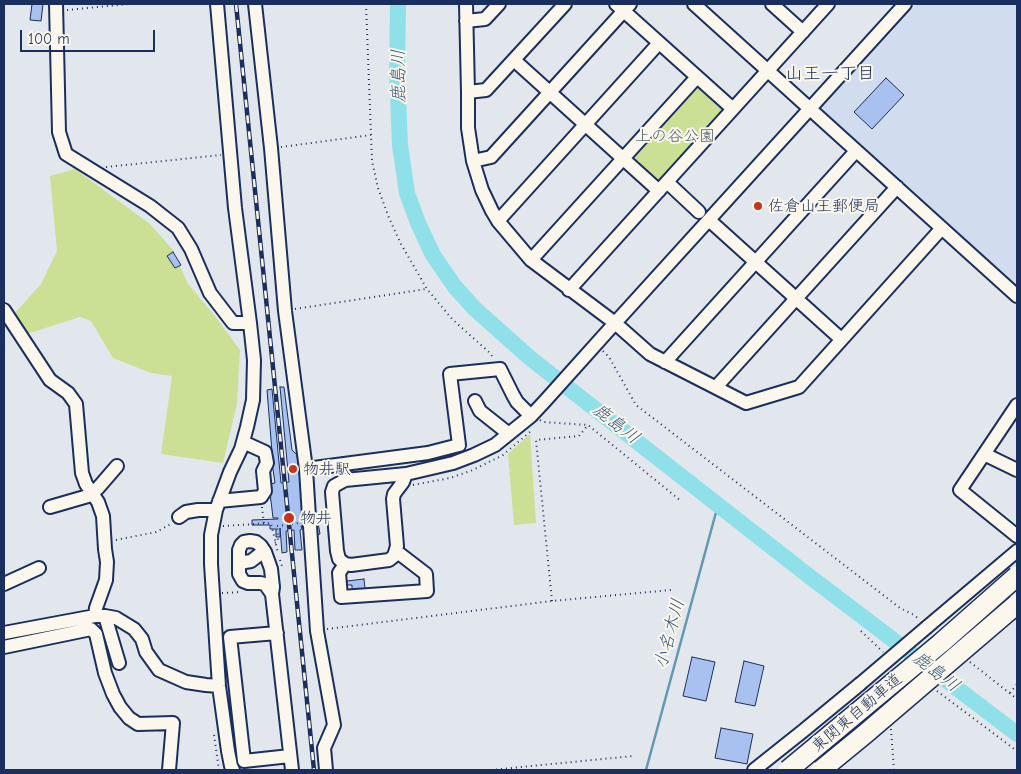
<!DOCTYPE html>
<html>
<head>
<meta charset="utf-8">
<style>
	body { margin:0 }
	#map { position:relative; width:1021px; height:774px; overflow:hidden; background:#e2e7ed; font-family:"Comic Neue",sans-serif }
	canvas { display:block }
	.frame { position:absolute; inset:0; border:5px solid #1b2f5e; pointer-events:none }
	.scale { position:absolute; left:20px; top:30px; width:135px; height:22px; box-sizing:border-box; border:2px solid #1b2f5e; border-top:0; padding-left:6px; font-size:15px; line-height:18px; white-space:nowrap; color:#1b2f5e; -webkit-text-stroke:4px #fbf7ec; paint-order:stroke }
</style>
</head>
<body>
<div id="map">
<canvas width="1021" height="774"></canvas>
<div class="frame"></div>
<div class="scale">100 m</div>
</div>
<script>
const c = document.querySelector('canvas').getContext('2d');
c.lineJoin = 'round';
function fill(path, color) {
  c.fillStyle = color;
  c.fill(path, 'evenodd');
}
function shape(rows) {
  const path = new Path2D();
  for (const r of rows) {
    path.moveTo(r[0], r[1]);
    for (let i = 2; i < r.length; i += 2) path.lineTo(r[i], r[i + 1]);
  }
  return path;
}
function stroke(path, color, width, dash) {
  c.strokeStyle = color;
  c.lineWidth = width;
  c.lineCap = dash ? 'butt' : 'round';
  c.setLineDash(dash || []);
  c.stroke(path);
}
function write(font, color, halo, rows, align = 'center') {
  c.font = font + ' "Comic Neue","Klee One",sans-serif';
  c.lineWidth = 4;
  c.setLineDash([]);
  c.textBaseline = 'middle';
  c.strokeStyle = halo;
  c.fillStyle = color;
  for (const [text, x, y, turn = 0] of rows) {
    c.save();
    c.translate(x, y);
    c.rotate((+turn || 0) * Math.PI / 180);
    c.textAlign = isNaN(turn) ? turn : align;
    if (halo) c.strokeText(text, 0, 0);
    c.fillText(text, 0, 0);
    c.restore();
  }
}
fill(shape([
	[917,4,1017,4,1017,287,820,110]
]), '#d1dcee');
fill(shape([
	[696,85,724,110,658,182,630,157],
	[75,169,150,224,173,250,188,284,215,316,240,350,237,404,223,463,161,454,172,376,151,373,113,358,91,321,80,317,27,334,15,313,41,284,57,251,50,176],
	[530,434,536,523,514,525,508,454]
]), '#cce095');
stroke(shape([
	[646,770,718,505]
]), '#6199b1', 2.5);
stroke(shape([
	[398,4,397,71,400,145,407,193,418,223,433,255,455,287,475,309,530,358,805,573,1017,734]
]), '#8fe0e9', 16);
const building = shape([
	[32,4,43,4,41,21,30,20,32,4],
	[886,78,904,95,872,129,854,112,886,78],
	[173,252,181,265,175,268,167,256,173,252],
	[280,387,284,387,292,450,297,455,303,507,306,517,317,516,320,534,316,535,314,525,301,526,302,529,300,530,302,550,295,550,294,530,286,531,287,552,282,553,280,528,280,537,276,537,276,529,270,529,270,525,252,525,252,520,278,519,278,518,273,518,269,484,275,483,271,456,272,452,267,390,272,389,281,483,289,482,280,387],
	[364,579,365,589,352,590,352,585,347,585,347,581,364,579],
	[692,657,715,662,706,701,683,696,692,657],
	[744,661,764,666,755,706,735,702,744,661],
	[721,728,753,734,747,764,715,758,721,728]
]);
fill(building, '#a9c1ef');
stroke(building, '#1b2f5e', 1);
const minor = shape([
	[56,4,59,132,66,154,150,206,178,228,191,249,210,293,233,323,250,323],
	[217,4,235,208,250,323,254,360,253,400,247,427,241,449,230,472,216,510,211,535,211,564,219,686,228,751,231,766,233,770],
	[255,4,271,148,285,311,306,469,309,517],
	[466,4,468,92,468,128,473,161,482,190,492,211,498,221,531,260,615,323,650,354,746,403,799,387,942,228],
	[616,4,733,109],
	[694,4,1017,296],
	[772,4,803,32],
	[466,21,485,19,499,4],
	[514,60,659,191],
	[468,92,486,90,565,4],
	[473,161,491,157,630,4],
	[667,182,699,212],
	[709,220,841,339],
	[498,221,659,43],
	[531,260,697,77],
	[569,290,828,4],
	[4,310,50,380,68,393,76,404,82,473,86,484,98,502,103,516,105,549,107,562,106,580,96,608,95,616],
	[665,362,856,151],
	[716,387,897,187],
	[475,401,480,411,509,434],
	[1017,405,960,490,1017,536],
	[984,454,1017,470],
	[306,469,428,453,459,445,450,374,500,369,513,395,517,402,531,416],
	[406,474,453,463,474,455,495,445,531,416,545,401,615,323,905,4],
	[406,474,403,482,394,494,393,499,397,546,394,556,389,560,351,565,345,564,339,559,337,551,332,492,334,486,345,480,406,474],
	[219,501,261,497,265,491,263,471,267,463,265,452,243,442],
	[50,507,88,496,98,488,117,466],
	[179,517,186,512,198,510,216,510],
	[310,526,317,631,334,725,324,748,326,770],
	[239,563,251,561,264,551],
	[345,564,339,573,341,597,427,591,426,574,396,551],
	[4,584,39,568],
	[272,594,265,584,260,583,248,583,243,581,239,574,239,550,241,545,244,542,250,541,256,542,261,546,265,552,271,569,273,587,272,594,292,770],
	[105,616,119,663],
	[927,627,1017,551],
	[4,633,95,616,105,616,116,618,134,629,142,639,146,652,159,670,186,682,206,685,219,686],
	[277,633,230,637,244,761,290,756],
	[4,647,91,629,96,634,105,673,113,694,120,707,129,718,138,724,173,723,169,770],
	[754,770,803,731,860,684]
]);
stroke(minor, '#1b2f5e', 16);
stroke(shape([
	[366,4,372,161,378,188,389,218,401,244,427,289,452,319,490,353,494,359],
	[67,10,129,4],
	[281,147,371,135],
	[106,167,221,155],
	[295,309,426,289],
	[603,351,609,357,636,405,900,608,914,615,920,620],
	[540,420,543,422,588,425,681,501],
	[413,485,450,478,473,470,503,455,531,431],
	[262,507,264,524],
	[290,522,290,524],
	[223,526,271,523,278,553],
	[116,540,156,532,171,524],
	[275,543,278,541,277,526],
	[280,560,283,569],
	[222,593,240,592],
	[552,601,536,440,579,436,588,425],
	[327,629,552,601,671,590],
	[861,631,883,652],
	[970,662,1017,699],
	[937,691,1017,751],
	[1010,693,1017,684],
	[891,729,894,770],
	[214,735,219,770],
	[491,770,633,756]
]), '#1b2f5e', 2, [1, 4]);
stroke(minor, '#fbf7ec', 12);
const rail = shape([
	[236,4,314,770]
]);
stroke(rail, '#1b2f5e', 4.5);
stroke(rail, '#fbf7ec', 2.5, [8]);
const minorBridge = shape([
	[860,684,927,627]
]);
const highwayBridge = shape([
	[788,770,941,643,1017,576],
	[821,770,865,734,1017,604]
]);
stroke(minorBridge, '#1b2f5e', 16, []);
stroke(highwayBridge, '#1b2f5e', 22, []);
stroke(shape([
	[277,526,314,521]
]), '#1b2f5e', 2, [1, 4]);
stroke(minorBridge, '#fbf7ec', 12);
stroke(highwayBridge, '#fbf7ec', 19);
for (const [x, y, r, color] of [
	[758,206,5,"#c8321e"],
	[293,469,5,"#c8321e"],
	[289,518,6,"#c8321e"]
]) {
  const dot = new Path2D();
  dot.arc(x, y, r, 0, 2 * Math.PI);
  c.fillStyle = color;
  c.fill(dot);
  stroke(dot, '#fbf7ec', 2);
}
write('16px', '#475b6c', '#fbf7ec', [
	["上の谷公園",675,136]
]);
write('16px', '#1b2f5e', '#fbf7ec', [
	["佐倉山王郵便局",768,206],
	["物井駅",303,469],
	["物井",300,518]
], 'left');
write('16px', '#1b2f5e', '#fbf7ec', [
	["東関東自動車道",857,713,-40]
]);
write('18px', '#1b2f5e', '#fbf7ec', [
	["山王一丁目",830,74]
]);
write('italic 18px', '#385b81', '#fbf7ec', [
	["鹿島川",399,76,-91],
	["鹿島川",616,424,38],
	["小名木川",670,634,-75],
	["鹿島川",936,672,38]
]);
</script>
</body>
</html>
